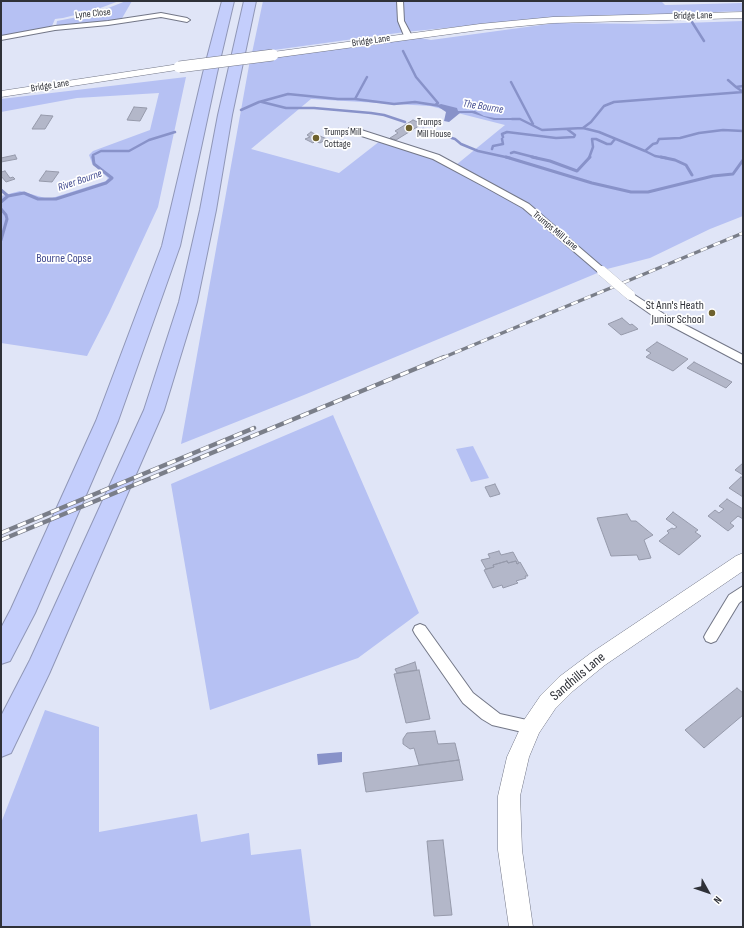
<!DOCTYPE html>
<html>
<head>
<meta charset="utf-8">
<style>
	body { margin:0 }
	#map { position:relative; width:744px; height:928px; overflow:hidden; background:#e0e5f7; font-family:"Sofia Sans Condensed",sans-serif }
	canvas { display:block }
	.frame { position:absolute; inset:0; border:2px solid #2f3138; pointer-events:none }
	.north { position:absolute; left:688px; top:872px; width:40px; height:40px; -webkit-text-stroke:3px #fff; paint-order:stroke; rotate:130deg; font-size:11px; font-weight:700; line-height:16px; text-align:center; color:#2f3138 }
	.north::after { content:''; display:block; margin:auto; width:14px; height:18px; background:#2f3138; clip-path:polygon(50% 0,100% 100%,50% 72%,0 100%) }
</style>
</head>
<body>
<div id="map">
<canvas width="744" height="928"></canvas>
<div class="frame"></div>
<div class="north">N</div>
</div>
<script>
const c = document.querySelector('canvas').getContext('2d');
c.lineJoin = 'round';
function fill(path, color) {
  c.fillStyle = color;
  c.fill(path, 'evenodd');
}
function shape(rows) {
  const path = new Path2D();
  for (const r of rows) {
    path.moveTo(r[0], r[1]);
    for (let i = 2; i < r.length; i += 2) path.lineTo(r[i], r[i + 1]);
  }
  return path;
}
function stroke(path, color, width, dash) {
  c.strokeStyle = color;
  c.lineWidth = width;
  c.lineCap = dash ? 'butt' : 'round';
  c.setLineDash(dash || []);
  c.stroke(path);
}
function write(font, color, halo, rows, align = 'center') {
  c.font = font + ' "Sofia Sans Condensed",sans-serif';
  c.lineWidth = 3.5;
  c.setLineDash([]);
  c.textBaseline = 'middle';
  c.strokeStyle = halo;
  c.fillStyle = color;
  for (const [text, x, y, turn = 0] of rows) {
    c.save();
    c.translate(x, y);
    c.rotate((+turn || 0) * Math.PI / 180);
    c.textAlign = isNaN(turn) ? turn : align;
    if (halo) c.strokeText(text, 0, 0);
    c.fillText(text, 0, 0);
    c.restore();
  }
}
fill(shape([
	[1,1,119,1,95,10,63,18,55,19,52,26,1,37],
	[126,1,132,1,121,20,56,27,57,21,93,14],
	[263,1,661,1,665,5,743,3,743,11,549,18,405,32,252,53],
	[743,21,743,216,710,229,650,258,607,269,304,395,181,444,250,60,416,37,431,40,556,23,654,24],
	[311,99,430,106,505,125,456,165,380,141,339,173,251,149],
	[186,77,158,207,109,313,87,356,1,343,1,196,20,191,45,198,52,198,106,181,108,178,92,163,89,155,93,151,150,130,159,93,77,98,1,112,1,99],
	[333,415,419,613,358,658,210,710,171,484],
	[473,446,489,478,471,482,456,449],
	[45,710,99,727,99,832,197,814,201,842,249,833,251,855,301,849,311,927,1,927,1,823]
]), '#b6c1f3');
fill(shape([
	[441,104,457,108,458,111,475,111,484,116,495,118,515,118,517,120,494,120,472,113,460,113,449,122,444,121,446,112,437,106],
	[342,752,342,762,318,765,317,754]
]), '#8892c9');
stroke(shape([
	[692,22,704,41],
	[403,51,416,77,438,103,435,105],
	[728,80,736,87],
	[511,82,533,124],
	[743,86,736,87,743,92],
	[355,99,367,77],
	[262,102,286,108,314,108,371,113,384,115,405,122],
	[241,110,259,102,288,94,338,99,355,99,394,104,415,102,441,106],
	[512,119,520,119,542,130,583,128,591,122,604,106,614,102,743,92],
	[583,128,599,132,645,151,653,144,657,143,659,139,680,138,699,133,723,130,743,131],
	[423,129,455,139,461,144,478,151,510,158],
	[503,137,502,134,507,132,556,138,574,137,575,135,567,129],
	[492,149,493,146,503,144,502,139],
	[645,151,655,156,666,158],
	[511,153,514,152,537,158],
	[93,158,93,155,101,151,129,151,149,140,175,132],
	[589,158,593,147,592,139,596,139,607,144,611,144,615,139]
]), '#8892c9', 2.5);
stroke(shape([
	[506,157,592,183,631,192,648,192,713,176,733,174,743,160],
	[532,157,550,161,577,171,590,157],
	[661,157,675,160,686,165,692,175],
	[1,190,8,196],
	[1,202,8,196,24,193,38,199,56,199,106,183,112,178,94,164,93,157],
	[1,209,6,215,7,219,1,240]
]), '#8892c9', 3);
const building = shape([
	[134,107,147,108,140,121,127,120,134,107],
	[41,115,53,116,45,129,32,129,41,115],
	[413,120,422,124,396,140,390,138,398,133,395,131,413,120],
	[311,132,315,134,327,139,320,143,315,141,313,143,305,139,310,137,307,135,311,132],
	[15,155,17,159,1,162,1,158,15,155],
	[5,171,10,178,13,177,15,179,6,182,1,176,1,172,5,171],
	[46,171,59,172,52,182,39,181,46,171],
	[622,318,630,325,632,324,638,329,621,335,608,324,622,318],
	[657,342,688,359,673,371,646,357,651,353,646,350,657,342],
	[694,362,732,382,726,388,687,368,694,362],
	[743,463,743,475,735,470,743,463],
	[741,477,743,478,743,497,729,488,741,477],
	[495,484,500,494,490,497,485,487,495,484],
	[727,499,743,509,743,519,738,516,730,523,734,526,728,531,708,516,715,510,719,513,724,509,719,506,727,499],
	[673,512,698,530,695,532,701,536,679,555,659,541,669,533,667,531,672,528,674,529,677,527,666,519,673,512],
	[627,514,631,521,636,521,653,535,644,540,651,558,639,560,637,555,611,556,597,518,627,514],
	[499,551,501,555,513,552,519,563,517,564,516,561,508,563,507,561,493,565,494,567,486,569,481,560,490,558,488,554,499,551],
	[507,561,508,563,516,561,517,564,520,562,528,576,525,576,526,578,516,581,518,583,503,588,502,585,493,588,484,570,494,567,493,565,507,561],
	[415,662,417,670,397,673,395,669,415,662],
	[419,670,430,719,406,723,394,674,419,670],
	[737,688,743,693,743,715,704,748,685,730,737,688],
	[435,731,438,744,455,743,459,760,419,765,414,748,410,749,403,744,403,739,407,733,435,731],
	[459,760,463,780,366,792,363,773,459,760],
	[443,840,452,915,434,916,427,841,443,840]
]);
fill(building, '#b3b7c9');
stroke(building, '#969aab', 1);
const street = shape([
	[397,1,403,1,404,21,412,36,411,38,405,38,398,21,397,1],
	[161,13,187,18,190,20,187,22,161,17,108,25,55,30,1,40,1,36,55,26,108,21,161,13],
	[349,128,355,128,439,155,529,204,607,271,602,274,599,273,523,208,487,188,433,159,349,132,348,130,349,128],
	[630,292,664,314,743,355,743,364,656,318,626,297,625,295,626,293,630,292],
	[743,586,743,600,739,603,716,641,711,643,706,641,704,637,706,633,729,595,743,586],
	[420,624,425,626,473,693,500,714,536,722,538,727,536,732,531,734,492,725,482,719,463,703,415,634,413,630,415,626,420,624]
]);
const secondary = shape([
	[743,12,743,18,553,23,480,30,273,58,268,55,273,52,480,24,553,17,743,12],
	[179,64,184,67,183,69,1,97,1,91,179,64],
	[743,553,743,571,605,665,573,691,555,709,539,733,529,757,520,796,522,850,533,927,509,927,498,850,498,796,507,757,524,720,541,695,559,677,591,653,736,556,743,553]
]);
const highway = shape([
	[222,1,234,1,217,73,180,246,118,421,35,613,10,661,1,664,1,628,11,609,96,421,162,246,203,73,222,1],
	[244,1,256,1,232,115,216,210,197,302,164,410,49,674,11,753,1,757,1,716,30,660,144,410,179,302,200,210,218,115,244,1]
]);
stroke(street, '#737787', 2);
stroke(secondary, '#737787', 1);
stroke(highway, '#9097b7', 2);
fill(street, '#fff');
fill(secondary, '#fff');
fill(highway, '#c4cefc');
const railFar1 = shape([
	[442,358,743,233]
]);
const rail = shape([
	[1,533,254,428],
	[1,540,444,357]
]);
stroke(railFar1, '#7a7e89', 3.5);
stroke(rail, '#7a7e89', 4.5);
stroke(railFar1, '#fff', 2.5, [7]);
stroke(rail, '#fff', 3, [9]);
const streetBridge = shape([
	[602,271,630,295]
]);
const secondaryBridge = shape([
	[179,67,273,55]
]);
stroke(streetBridge, '#737787', 10, []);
stroke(secondaryBridge, '#737787', 12, []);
stroke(streetBridge, '#fff', 10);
stroke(secondaryBridge, '#fff', 11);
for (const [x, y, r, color] of [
	[409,128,4,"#6e612e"],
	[316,138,4,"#6e612e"],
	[712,313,4,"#6e612e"]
]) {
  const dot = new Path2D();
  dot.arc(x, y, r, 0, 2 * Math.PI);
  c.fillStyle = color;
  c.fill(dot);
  stroke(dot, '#fff', 1.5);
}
write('10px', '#2f3138', '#fff', [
	["Lyne Close",93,14,-6],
	["Bridge Lane",693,16,-1],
	["Bridge Lane",371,41,-8],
	["Bridge Lane",50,86,-9],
	["Trumps Mill Lane",555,231,40]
]);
write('10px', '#2f3138', '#fff', [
	["Trumps",417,122],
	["Mill House",417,134],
	["Trumps Mill",324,132],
	["Cottage",324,144]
], 'left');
write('italic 11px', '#444d91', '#fff', [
	["The Bourne",483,107,9],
	["River Bourne",80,181,-19]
]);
write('12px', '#414a8e', '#fff', [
	["Bourne Copse",64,259]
]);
write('12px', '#2f3138', '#fff', [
	["St Ann's Heath",704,306],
	["Junior School",704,320]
], 'right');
write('14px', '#2f3138', '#fff', [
	["Sandhills Lane",578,677,-40]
]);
</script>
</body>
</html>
